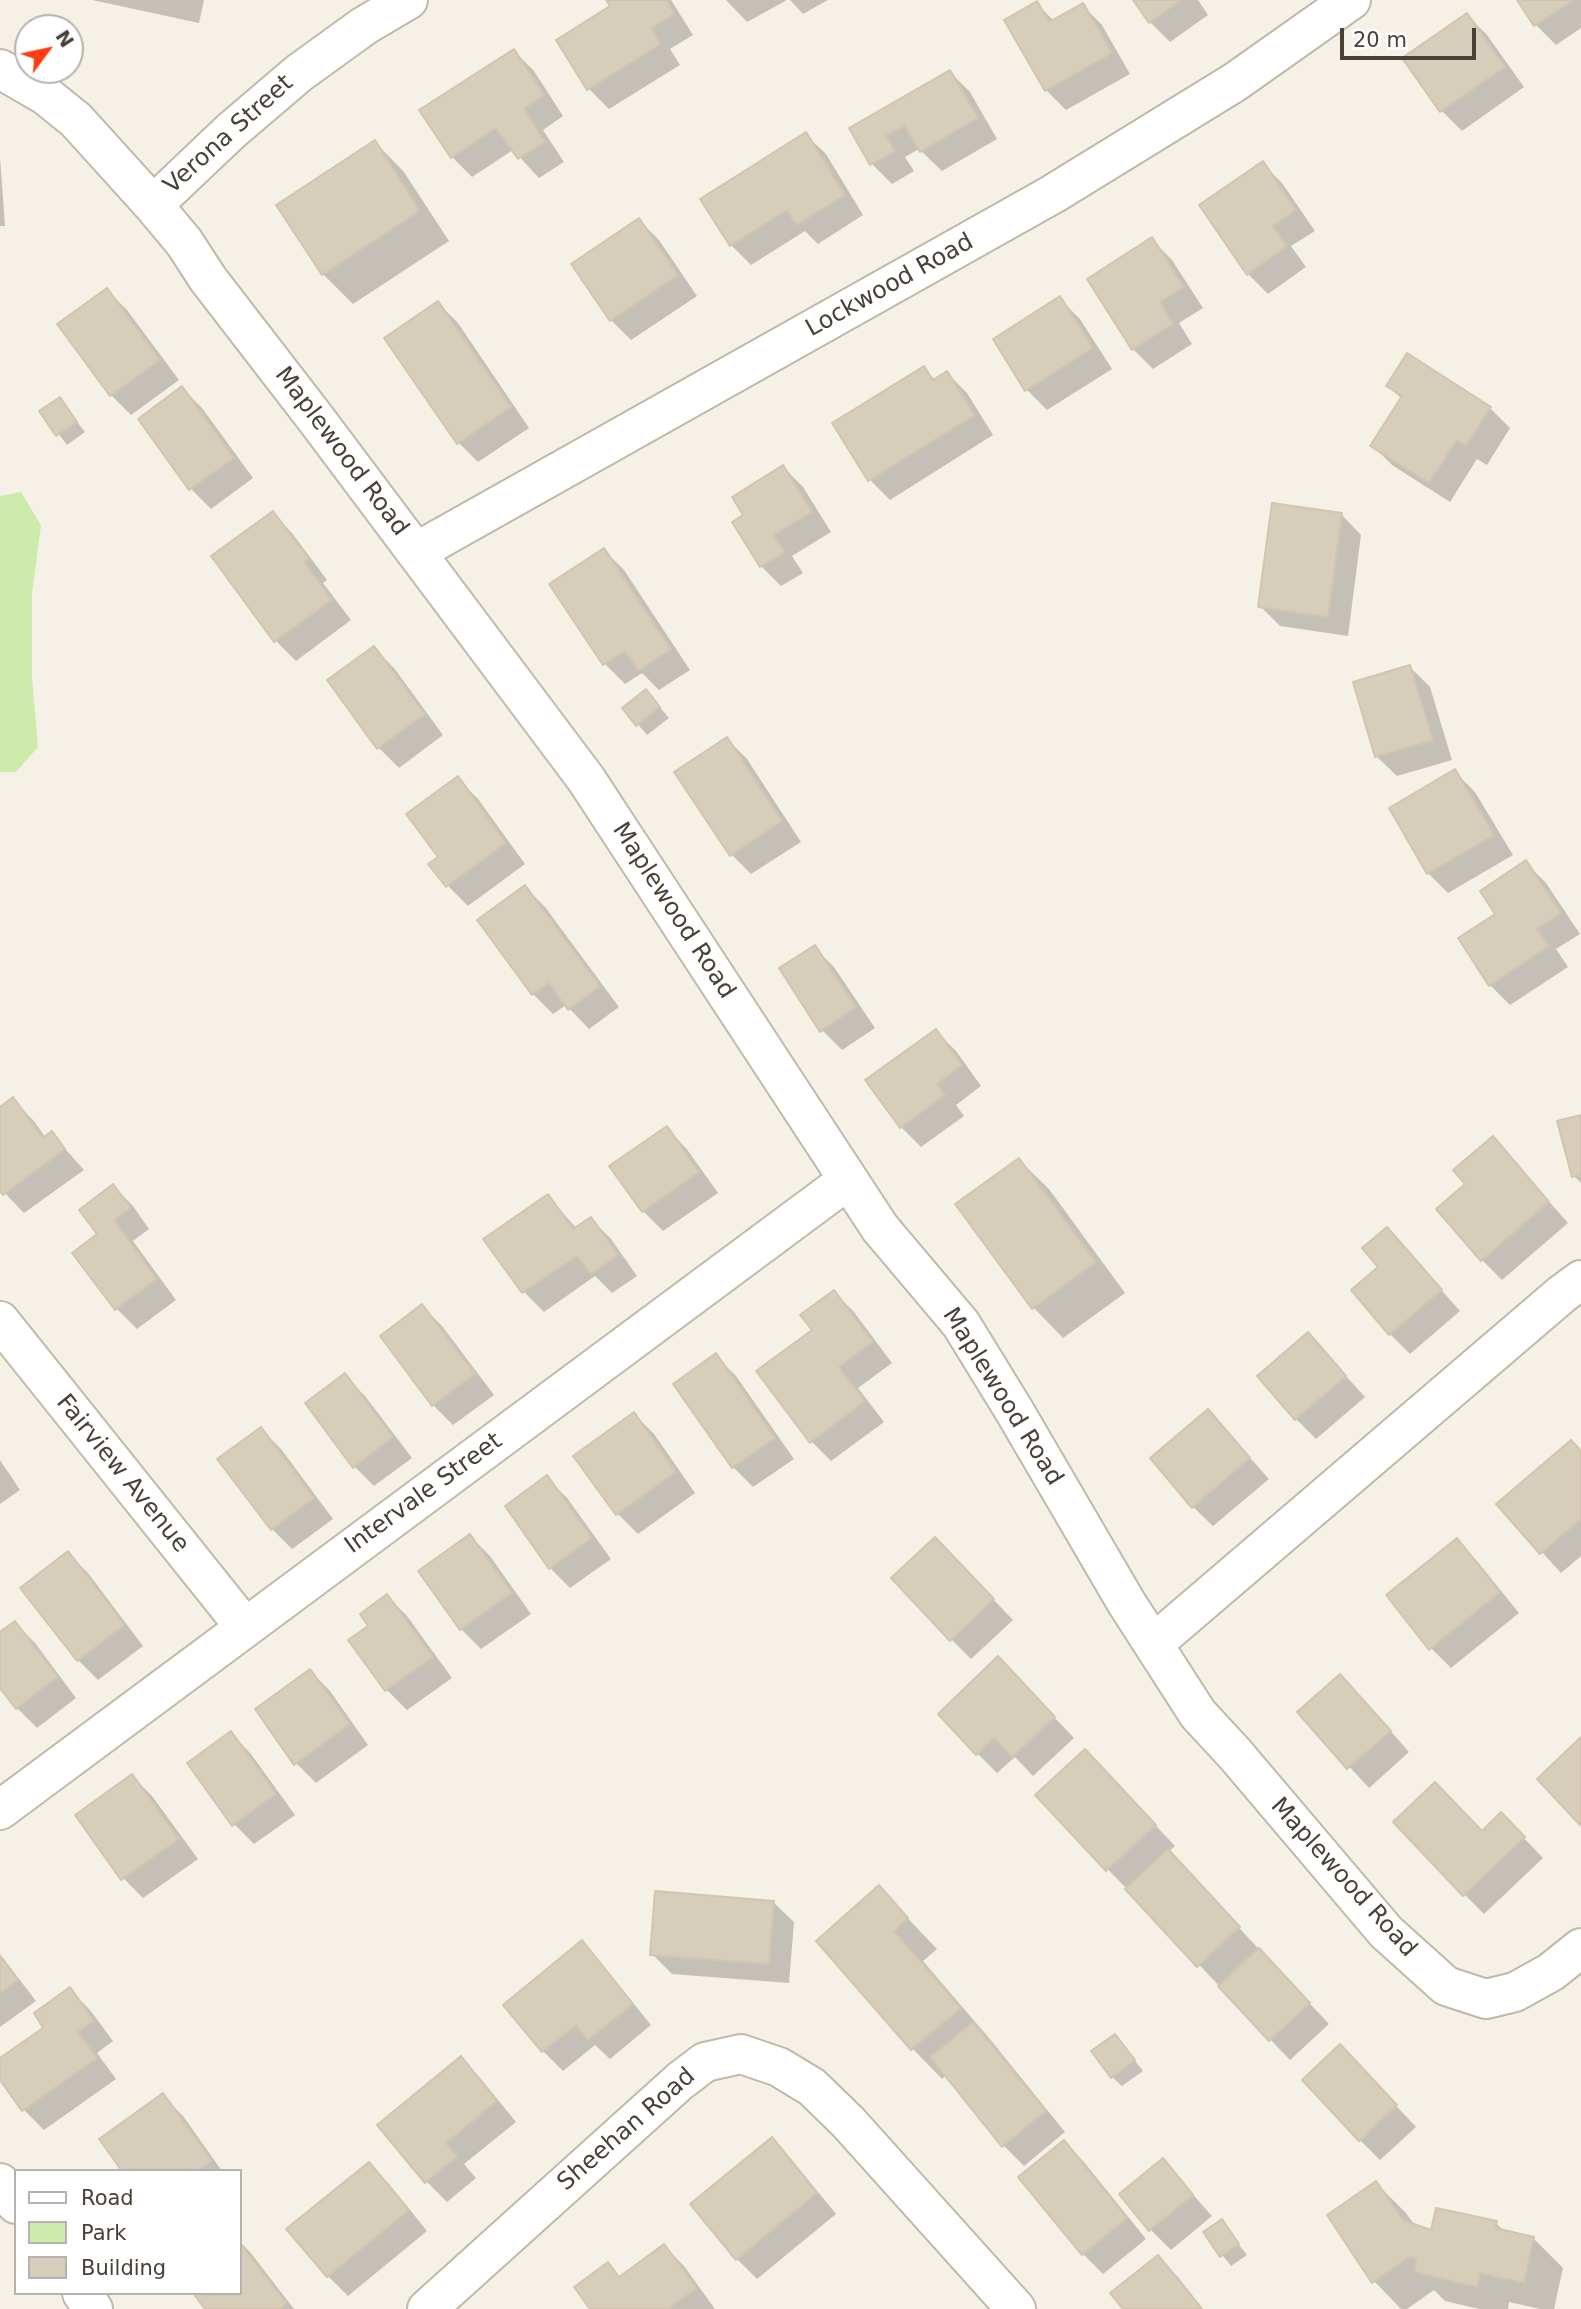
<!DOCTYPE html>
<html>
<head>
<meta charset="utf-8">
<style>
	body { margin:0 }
	#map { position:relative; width:1581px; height:2309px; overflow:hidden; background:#f5f1e6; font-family:"DejaVu Sans",sans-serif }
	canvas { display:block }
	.legend { position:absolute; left:14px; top:2169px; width:228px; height:126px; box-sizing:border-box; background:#fff; border:2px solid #b6b3ae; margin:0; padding:9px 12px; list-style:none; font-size:21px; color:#484135 }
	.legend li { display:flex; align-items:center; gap:14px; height:35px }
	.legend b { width:35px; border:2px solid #b6b3ae }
	.north { position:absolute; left:14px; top:14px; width:70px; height:70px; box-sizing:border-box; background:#fff; border:2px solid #b6b3ae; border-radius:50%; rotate:57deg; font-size:19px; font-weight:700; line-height:28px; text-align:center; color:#484135 }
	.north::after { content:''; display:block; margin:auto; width:24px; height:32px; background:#ff3d13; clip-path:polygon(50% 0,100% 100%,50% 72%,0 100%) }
	.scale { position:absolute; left:1340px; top:28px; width:136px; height:32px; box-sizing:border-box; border:4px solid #484135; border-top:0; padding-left:9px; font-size:21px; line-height:24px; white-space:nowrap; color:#484135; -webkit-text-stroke:5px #fff; paint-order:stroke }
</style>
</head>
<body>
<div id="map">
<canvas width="1581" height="2309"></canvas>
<ul class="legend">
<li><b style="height:9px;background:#fff"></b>Road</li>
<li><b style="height:19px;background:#cdecab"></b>Park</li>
<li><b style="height:19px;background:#d7cdbb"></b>Building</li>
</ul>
<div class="north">N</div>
<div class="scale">20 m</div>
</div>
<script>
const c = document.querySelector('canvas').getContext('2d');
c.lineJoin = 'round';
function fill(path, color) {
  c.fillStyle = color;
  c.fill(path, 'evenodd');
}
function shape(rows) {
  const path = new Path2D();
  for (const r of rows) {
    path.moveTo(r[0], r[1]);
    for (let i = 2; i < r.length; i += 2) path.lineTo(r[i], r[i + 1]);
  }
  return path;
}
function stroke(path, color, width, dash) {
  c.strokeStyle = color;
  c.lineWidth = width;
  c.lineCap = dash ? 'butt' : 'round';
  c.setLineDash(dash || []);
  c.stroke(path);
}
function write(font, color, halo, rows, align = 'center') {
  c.font = font + ' "DejaVu Sans",sans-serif';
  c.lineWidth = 6;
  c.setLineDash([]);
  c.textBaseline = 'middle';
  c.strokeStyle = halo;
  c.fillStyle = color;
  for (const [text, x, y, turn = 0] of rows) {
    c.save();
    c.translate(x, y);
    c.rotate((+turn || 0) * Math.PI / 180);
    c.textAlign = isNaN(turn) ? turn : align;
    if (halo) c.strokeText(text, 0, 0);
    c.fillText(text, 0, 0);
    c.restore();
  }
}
fill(shape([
	[21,492,41,525,32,594,32,678,38,747,16,772,0,772,0,496]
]), '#cdecab');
fill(shape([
	[92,0,204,0,199,23],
	[608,0,671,0,693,35,670,49,680,65,609,109,589,89,558,41,612,7],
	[726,0,787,0,747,22],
	[790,0,828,0,803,14],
	[1135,0,1198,0,1208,15,1170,42,1150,22],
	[1519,0,1581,0,1581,28,1556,45,1536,25],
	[1037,4,1054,21,1082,5,1102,25,1130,74,1066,110,1046,90],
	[1467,15,1487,35,1524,87,1462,131,1442,111,1405,58],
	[514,51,534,71,563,116,543,130,564,162,539,178,513,150,472,177,452,157],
	[950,72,970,92,997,139,942,171,919,149,905,157,914,171,892,184,872,164,852,129],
	[805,134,826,154,863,215,818,244,805,231,751,265,731,245],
	[375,142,404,172,449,241,353,304,323,274],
	[0,157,5,226,0,226],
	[1262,163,1282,183,1315,231,1291,246,1306,267,1268,294,1248,274],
	[639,220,659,240,697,296,631,340,611,320],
	[1152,240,1172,260,1203,308,1179,323,1192,344,1153,369,1133,349],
	[107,290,127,310,179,380,131,415,111,395],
	[1060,299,1080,319,1112,369,1047,410,1027,390],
	[438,303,458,323,529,428,478,462,458,442],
	[924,368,936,381,947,373,967,393,993,435,890,500,870,480,834,424],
	[1388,386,1490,408,1510,428,1487,465,1477,459,1450,502,1392,465,1372,445,1402,399],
	[182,388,202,408,253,478,211,509,191,489,140,419],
	[59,399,85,432,67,445,41,411],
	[783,467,803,487,831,532,792,556,803,573,781,586,761,566,735,522,746,516],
	[272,513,292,533,327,580,323,583,351,620,296,661,276,641],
	[1341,514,1361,535,1348,636,1280,626,1260,606],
	[604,550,624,570,690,670,659,690,642,673,625,684,605,664],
	[374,648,394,668,443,735,399,768,379,748],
	[1410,667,1430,687,1452,760,1397,776,1376,756],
	[646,691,669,718,647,735,624,708],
	[727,739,747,759,801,842,751,874,731,854],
	[1455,772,1475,792,1513,855,1448,893,1428,873],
	[458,779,478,799,525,864,468,906,448,886,431,864,440,858],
	[1526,863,1546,883,1580,934,1556,949,1568,967,1510,1005,1490,985,1497,914],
	[525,887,545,907,619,1007,589,1029,566,1005,553,1014,533,994,479,921],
	[814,947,834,967,875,1028,842,1050,822,1030],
	[936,1031,956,1051,981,1086,956,1105,964,1116,921,1147,901,1127],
	[13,1100,33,1120,46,1138,52,1134,84,1170,24,1213,0,1188,0,1109],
	[1581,1117,1581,1183,1574,1176],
	[666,1128,686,1148,718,1193,663,1231,643,1211,612,1167],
	[1493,1138,1568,1223,1502,1280,1482,1260,1468,1184],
	[1019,1160,1049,1189,1125,1293,1063,1338,1034,1308,958,1205],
	[113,1186,133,1206,149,1229,133,1241,176,1300,137,1329,117,1309,75,1253,100,1234],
	[548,1196,577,1229,591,1219,611,1239,637,1276,612,1293,595,1276,544,1312,524,1292,486,1239],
	[1387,1229,1460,1311,1410,1354,1390,1334,1381,1267],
	[834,1292,854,1312,892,1363,858,1388,884,1422,831,1461,811,1441,815,1331],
	[422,1306,442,1326,494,1395,453,1425,433,1405],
	[1308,1334,1365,1397,1316,1439,1296,1419],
	[716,1356,736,1376,794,1459,753,1487,733,1467],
	[345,1376,365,1396,412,1458,374,1486,354,1466],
	[1208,1411,1269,1479,1213,1526,1193,1507],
	[634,1414,654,1434,695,1493,638,1534,618,1514,576,1456],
	[261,1429,281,1449,333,1519,292,1549,272,1529],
	[1581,1452,1581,1556,1561,1573,1498,1504],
	[0,1460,20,1490,0,1504],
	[547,1478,567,1498,611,1559,570,1588,550,1568],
	[470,1536,490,1556,531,1614,481,1649,461,1629],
	[1457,1541,1477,1561,1519,1613,1451,1668,1431,1648],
	[68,1553,88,1573,143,1646,98,1680,78,1660,22,1588],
	[955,1559,1013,1620,971,1659,951,1639],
	[387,1596,407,1616,452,1678,407,1710,387,1690,351,1640,371,1626],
	[15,1623,35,1643,76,1698,37,1728,17,1708,0,1685,0,1635],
	[310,1671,330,1691,368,1745,316,1783,296,1763],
	[1018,1679,1074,1738,1033,1776,1015,1757,997,1773,977,1753],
	[1360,1696,1409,1752,1369,1788,1299,1712],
	[231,1733,251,1754,295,1815,254,1844,234,1824],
	[1104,1771,1175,1846,1168,1852,1329,2024,1290,2060,1037,1795],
	[132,1776,152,1796,198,1859,143,1898,123,1878],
	[1482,1834,1521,1835,1543,1858,1484,1914,1464,1894],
	[879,1888,937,1949,923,1961,989,2038,1065,2132,1024,2166,1004,2146,946,2075,942,2079,913,2049,818,1941],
	[773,1902,794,1922,789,1983,672,1974,652,1954],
	[581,1943,601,1963,651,2025,610,2059,595,2045,563,2071,543,2051],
	[0,1954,36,2001,0,2027],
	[70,1990,90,2010,113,2041,97,2053,116,2079,44,2130,24,2110,0,2077,0,2060,46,2028],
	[1115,2036,1143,2071,1122,2086,1112,2077],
	[461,2059,481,2079,516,2122,464,2164,476,2178,447,2202,427,2182],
	[1360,2067,1416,2127,1380,2160,1360,2140],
	[163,2096,183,2116,222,2171,124,2171],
	[772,2140,792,2160,836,2214,757,2279,737,2259],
	[1064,2142,1084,2162,1146,2239,1103,2274,1083,2254],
	[1163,2161,1212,2216,1171,2250,1151,2230],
	[369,2164,389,2184,427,2231,348,2296,328,2276],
	[1376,2183,1406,2213,1415,2226,1432,2232,1496,2223,1505,2232,1533,2238,1563,2268,1554,2309,1540,2309,1509,2302,1508,2309,1479,2309,1445,2301,1434,2290,1407,2309,1401,2309,1374,2281],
	[1221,2222,1247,2255,1231,2266,1205,2233],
	[240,2242,250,2252,294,2309,207,2309,240,2293],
	[664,2246,684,2266,715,2309,592,2309,607,2265,620,2278],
	[1158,2257,1178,2277,1203,2309,1125,2309]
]), '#0003');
const building = shape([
	[606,0,666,0,675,14,651,28,661,44,587,90,556,40,610,6,606,0],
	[1133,0,1181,0,1149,23,1133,0],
	[1517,0,1574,0,1534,26,1517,0],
	[1037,1,1049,22,1083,3,1112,53,1045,91,1004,20,1037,1],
	[1467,13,1505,67,1440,112,1402,58,1467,13],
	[514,49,544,95,524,109,545,142,518,159,496,128,451,158,419,110,514,49],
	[950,70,978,118,920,152,905,126,886,136,895,151,870,165,849,128,950,70],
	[806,132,845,195,796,225,787,210,730,246,700,199,806,132],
	[375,140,420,211,322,275,276,205,375,140],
	[1263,161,1296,210,1273,226,1287,246,1247,275,1199,205,1263,161],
	[639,218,678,275,610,321,571,264,639,218],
	[1152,237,1184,287,1160,302,1173,324,1132,350,1087,279,1152,237],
	[107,288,160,360,110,396,57,324,107,288],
	[1060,296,1093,348,1025,391,993,339,1060,296],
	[438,301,511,407,457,444,384,338,438,301],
	[1407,353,1491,407,1466,446,1457,440,1429,483,1370,446,1402,396,1386,386,1407,353],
	[924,366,933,380,947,371,975,415,868,481,832,423,924,366],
	[182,386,234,458,189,490,138,419,182,386],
	[60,397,77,422,56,436,39,411,60,397],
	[783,465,812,512,774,535,785,552,760,567,732,522,743,515,732,497,783,465],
	[1272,503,1342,513,1328,617,1258,607,1272,503],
	[273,511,309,559,304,562,332,600,274,642,211,556,273,511],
	[604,548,671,649,638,671,625,651,603,665,549,584,604,548],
	[374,646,425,714,377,749,327,680,374,646],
	[1410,665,1433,740,1375,757,1353,682,1410,665],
	[646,689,660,707,636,726,622,708,646,689],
	[727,737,782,821,730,856,674,772,727,737],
	[1455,769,1494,835,1427,874,1389,808,1455,769],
	[458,776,506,843,446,887,428,864,438,857,406,814,458,776],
	[1526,860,1561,913,1537,929,1549,946,1489,986,1458,938,1495,914,1480,891,1526,860],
	[525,885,600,986,568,1010,549,983,532,995,477,920,525,885],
	[815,945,856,1007,820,1032,779,968,815,945],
	[936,1029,962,1065,937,1084,945,1095,900,1128,865,1080,936,1029],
	[13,1097,43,1138,52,1131,65,1149,3,1195,0,1191,0,1107,13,1097],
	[1581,1115,1581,1175,1572,1177,1557,1121,1581,1115],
	[667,1126,699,1172,642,1212,609,1166,667,1126],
	[1493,1136,1549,1202,1481,1261,1436,1209,1465,1184,1453,1170,1493,1136],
	[1019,1158,1096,1262,1032,1309,955,1204,1019,1158],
	[113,1184,131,1208,114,1220,157,1279,115,1310,72,1253,97,1234,79,1210,113,1184],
	[548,1194,573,1229,591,1217,618,1255,591,1274,577,1256,522,1293,483,1239,548,1194],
	[1387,1227,1442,1290,1389,1335,1351,1290,1378,1267,1362,1248,1387,1227],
	[834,1290,873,1342,839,1367,865,1401,810,1443,756,1371,812,1330,800,1315,834,1290],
	[422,1304,475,1374,432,1406,380,1336,422,1304],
	[1308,1332,1346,1376,1295,1420,1257,1376,1308,1332],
	[716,1353,775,1438,732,1468,673,1384,716,1353],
	[345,1373,393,1437,353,1468,305,1403,345,1373],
	[1208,1409,1250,1458,1192,1508,1150,1458,1208,1409],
	[634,1412,676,1472,616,1515,573,1456,634,1412],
	[261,1427,314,1498,271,1530,217,1459,261,1427],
	[1571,1440,1581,1451,1581,1519,1540,1554,1496,1504,1571,1440],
	[547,1475,592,1538,549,1569,505,1506,547,1475],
	[470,1534,512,1593,460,1630,418,1571,470,1534],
	[935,1537,994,1599,950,1641,891,1578,935,1537],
	[1457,1538,1500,1592,1429,1650,1386,1595,1457,1538],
	[68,1551,125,1625,77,1661,20,1588,68,1551],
	[387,1594,433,1657,385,1691,348,1640,368,1626,360,1614,387,1594],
	[15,1621,58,1677,16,1709,0,1688,0,1632,15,1621],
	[998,1656,1055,1717,1012,1757,994,1738,976,1755,938,1714,998,1656],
	[310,1669,350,1724,294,1765,255,1709,310,1669],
	[1340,1674,1391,1731,1347,1769,1297,1712,1340,1674],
	[231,1731,276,1794,232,1826,187,1763,231,1731],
	[1581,1737,1581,1824,1580,1825,1537,1779,1581,1737],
	[1085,1749,1156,1825,1106,1871,1035,1795,1085,1749],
	[132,1774,179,1839,121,1880,75,1815,132,1774],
	[1435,1782,1482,1831,1501,1812,1525,1837,1463,1896,1393,1822,1435,1782],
	[1168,1849,1240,1927,1197,1967,1125,1889,1168,1849],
	[879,1885,908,1918,894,1931,961,2008,911,2050,816,1941,879,1885],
	[655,1891,774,1901,769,1964,650,1955,655,1891],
	[582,1940,633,2004,588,2040,576,2025,542,2052,503,2005,582,1940],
	[1259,1948,1310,2003,1269,2041,1218,1986,1259,1948],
	[0,1956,18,1980,0,1993,0,1956],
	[70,1987,94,2021,78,2032,97,2058,22,2111,0,2080,0,2058,43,2028,34,2013,70,1987],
	[973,2022,1046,2111,1002,2147,930,2057,973,2022],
	[1115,2034,1135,2060,1111,2078,1091,2051,1115,2034],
	[1340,2044,1397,2105,1359,2141,1302,2080,1340,2044],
	[461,2056,497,2101,446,2143,457,2157,425,2183,377,2125,461,2056],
	[163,2093,212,2161,198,2171,122,2171,99,2139,163,2093],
	[772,2137,817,2193,736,2260,690,2204,772,2137],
	[1064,2140,1127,2218,1082,2255,1018,2177,1064,2140],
	[1163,2158,1193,2195,1149,2231,1119,2194,1163,2158],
	[369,2162,409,2210,327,2277,286,2229,369,2162],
	[1376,2181,1403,2220,1431,2230,1436,2208,1497,2221,1495,2228,1534,2237,1524,2283,1480,2273,1477,2287,1414,2272,1417,2259,1409,2257,1372,2283,1327,2215,1376,2181],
	[1222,2219,1239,2244,1220,2257,1203,2232,1222,2219],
	[240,2243,287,2304,280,2309,205,2309,193,2293,240,2293,240,2243],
	[664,2244,697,2288,668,2309,590,2309,574,2287,608,2262,619,2277,664,2244],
	[1158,2255,1202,2309,1123,2309,1110,2293,1158,2255]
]);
fill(building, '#d7cdbb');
stroke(building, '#d3c5ad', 2);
const street = shape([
	[0,69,45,95,76,120,153,205,231,131,299,73,364,26,408,0],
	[153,205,184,242,208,279,316,419,586,779,880,1228,961,1324,1015,1412,1126,1602,1198,1714,1235,1754,1386,1932,1446,1986,1486,1999,1515,1992,1551,1972,1581,1948],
	[416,552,1053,194,1235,82,1351,0],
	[0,1321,244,1626],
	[1153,1644,1562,1294,1581,1280],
	[0,1810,848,1180],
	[0,2183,16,2204],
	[82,2293,93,2309],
	[427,2309,680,2081,705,2062,741,2054,779,2067,812,2087,848,2122,1016,2309]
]);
stroke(street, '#c1b9a8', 42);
stroke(street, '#fff', 38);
write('24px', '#484135', '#fff', [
	["Verona Street",229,135,-42],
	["Lockwood Road",890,286,-29],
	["Maplewood Road",341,452,53],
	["Maplewood Road",673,911,57],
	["Maplewood Road",1002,1397,58],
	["Fairview Avenue",122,1474,51],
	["Intervale Street",424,1494,-36],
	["Maplewood Road",1343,1878,48],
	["Sheehan Road",627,2130,-41]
]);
</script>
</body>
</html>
